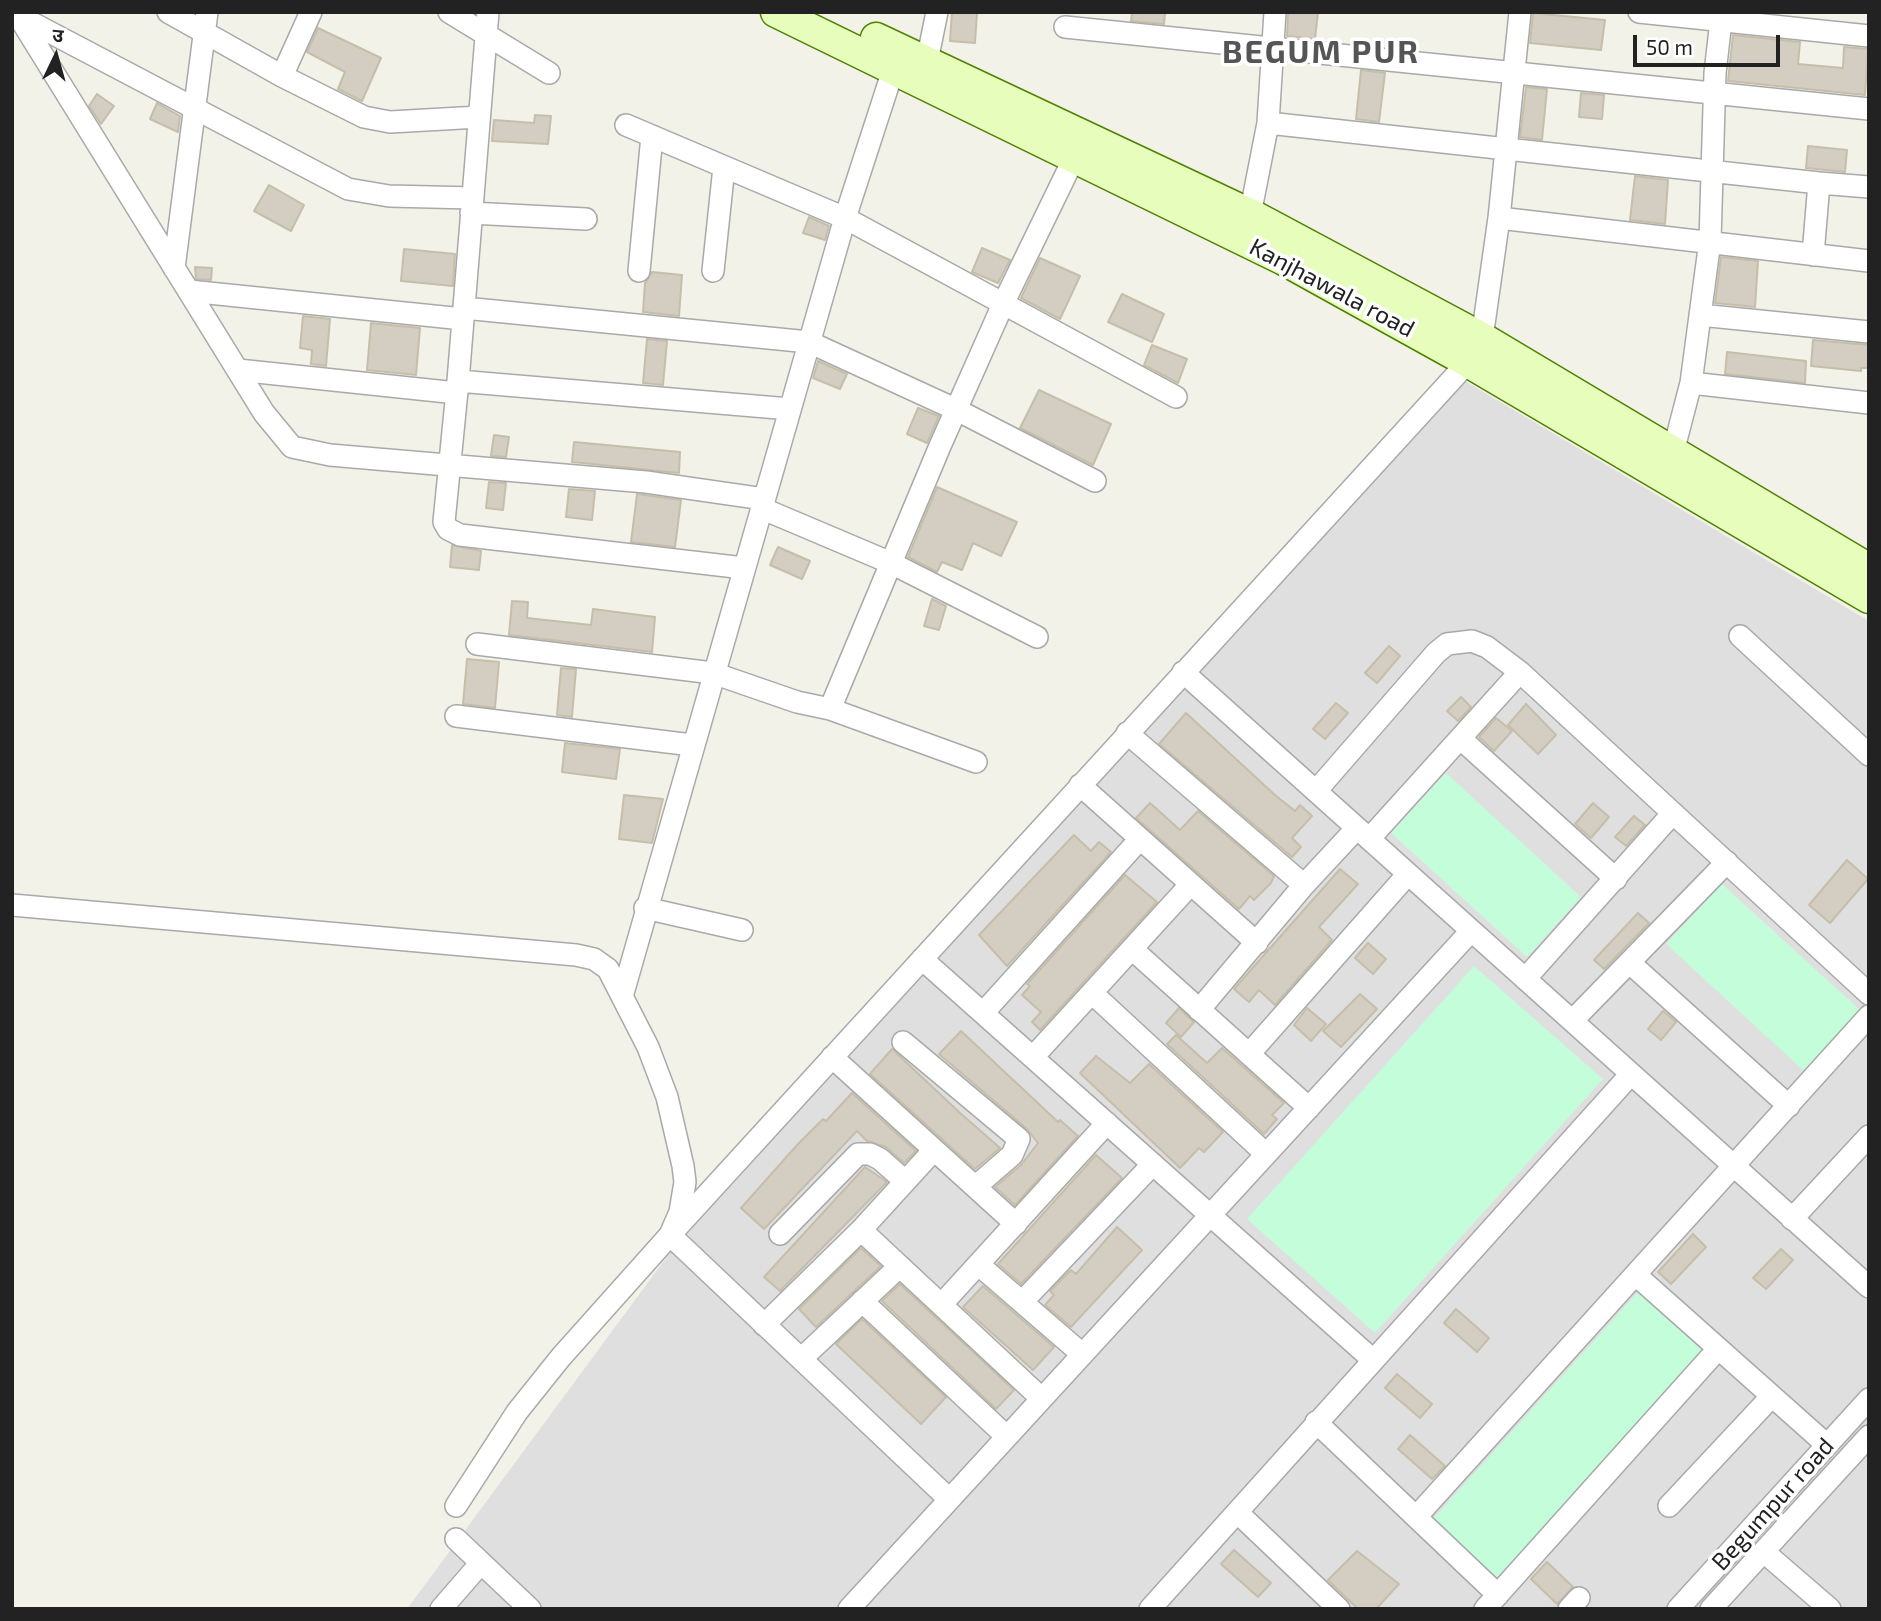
<!DOCTYPE html>
<html>
<head>
<meta charset="utf-8">
<style>
	body { margin:0 }
	#map { position:relative; width:1881px; height:1621px; overflow:hidden; background:#f2f2e8; font-family:"Exo 2","Noto Sans Devanagari",sans-serif }
	canvas { display:block }
	.frame { position:absolute; inset:0; border:14px solid #222; pointer-events:none }
	.north { position:absolute; left:21px; top:21px; width:70px; height:70px; -webkit-text-stroke:5px #fff; paint-order:stroke; rotate:5deg; font-size:19px; font-weight:700; line-height:28px; text-align:center; color:#222 }
	.north::after { content:''; display:block; margin:auto; width:24px; height:32px; background:#222; clip-path:polygon(50% 0,100% 100%,50% 72%,0 100%) }
	.scale { position:absolute; left:1633px; top:35px; width:147px; height:32px; box-sizing:border-box; border:4px solid #222; border-top:0; padding-left:9px; font-size:21px; line-height:24px; white-space:nowrap; color:#222; -webkit-text-stroke:5px #fff; paint-order:stroke }
</style>
</head>
<body>
<div id="map">
<canvas width="1881" height="1621"></canvas>
<div class="frame"></div>
<div class="north">उ</div>
<div class="scale">50 m</div>
</div>
<script>
const c = document.querySelector('canvas').getContext('2d');
c.lineJoin = 'round';
function fill(path, color) {
  c.fillStyle = color;
  c.fill(path, 'evenodd');
}
function shape(rows) {
  const path = new Path2D();
  for (const r of rows) {
    path.moveTo(r[0], r[1]);
    for (let i = 2; i < r.length; i += 2) path.lineTo(r[i], r[i + 1]);
  }
  return path;
}
function stroke(path, color, width, dash) {
  c.strokeStyle = color;
  c.lineWidth = width;
  c.lineCap = dash ? 'butt' : 'round';
  c.setLineDash(dash || []);
  c.stroke(path);
}
function write(font, color, halo, rows, align = 'center') {
  c.font = font + ' "Exo 2",sans-serif';
  c.lineWidth = 7;
  c.setLineDash([]);
  c.textBaseline = 'middle';
  c.strokeStyle = halo;
  c.fillStyle = color;
  for (const [text, x, y, turn = 0] of rows) {
    c.save();
    c.translate(x, y);
    c.rotate((+turn || 0) * Math.PI / 180);
    c.textAlign = isNaN(turn) ? turn : align;
    if (halo) c.strokeText(text, 0, 0);
    c.fillText(text, 0, 0);
    c.restore();
  }
}
fill(shape([
	[1465,381,1869,621,1869,1609,407,1609,669,1254]
]), '#e0dfdf');
fill(shape([
	[1446,773,1581,897,1527,957,1391,833],
	[1722,884,1860,1010,1804,1071,1666,944],
	[1474,966,1603,1079,1375,1333,1247,1219],
	[1638,1292,1703,1351,1496,1579,1431,1521]
]), '#c4fdd9');
const building = shape([
	[952,12,977,12,975,43,950,41,952,12],
	[1132,12,1165,12,1164,24,1131,21,1132,12],
	[1288,12,1318,12,1315,39,1287,36,1288,12],
	[1533,13,1605,20,1601,50,1530,43,1533,13],
	[318,28,381,58,362,101,338,89,345,72,307,52,318,28],
	[1733,35,1800,42,1798,64,1843,68,1844,47,1868,49,1865,95,1728,81,1733,35],
	[1361,70,1385,73,1379,122,1356,119,1361,70],
	[1526,87,1547,89,1542,140,1520,137,1526,87],
	[1581,93,1604,95,1602,119,1579,117,1581,93],
	[97,94,114,106,101,124,89,106,97,94],
	[157,103,180,116,178,132,150,119,157,103],
	[535,115,551,116,548,144,492,141,494,120,534,123,535,115],
	[1808,146,1847,150,1845,172,1806,168,1808,146],
	[1635,176,1668,180,1665,224,1630,220,1635,176],
	[269,185,304,205,291,231,254,211,269,185],
	[809,217,829,226,825,240,803,233,809,217],
	[982,248,1010,260,998,283,972,272,982,248],
	[404,249,455,254,453,286,401,281,404,249],
	[1721,257,1758,261,1755,307,1715,303,1721,257],
	[1040,258,1080,276,1060,319,1021,298,1040,258],
	[195,267,212,268,211,280,196,279,195,267],
	[652,272,682,275,679,316,643,312,645,283,652,272],
	[1122,294,1164,314,1152,342,1108,322,1122,294],
	[303,316,330,319,326,366,311,364,312,350,300,348,303,316],
	[371,323,420,328,416,375,367,370,371,323],
	[647,339,667,341,663,385,643,383,647,339],
	[1813,340,1869,345,1869,368,1861,368,1861,371,1811,366,1813,340],
	[1152,345,1187,359,1178,383,1144,365,1152,345],
	[1727,352,1806,361,1805,383,1725,374,1727,352],
	[818,361,847,374,840,389,813,378,818,361],
	[1039,390,1111,424,1093,465,1020,428,1039,390],
	[918,408,939,416,927,443,907,434,918,408],
	[494,435,509,437,506,457,491,456,494,435],
	[574,442,680,452,679,473,572,462,574,442],
	[489,482,506,483,503,510,486,508,489,482],
	[937,487,1017,522,1001,556,973,543,962,570,942,562,937,572,908,557,937,487],
	[569,489,595,491,592,520,566,517,569,489],
	[637,494,681,500,675,547,631,542,637,494],
	[452,545,481,551,479,570,450,567,452,545],
	[778,547,810,561,802,579,770,565,778,547],
	[932,599,946,606,939,630,924,626,932,599],
	[512,601,528,602,527,618,591,625,593,609,655,617,652,652,509,635,512,601],
	[1389,646,1400,656,1377,683,1365,673,1389,646],
	[467,659,499,662,495,708,463,704,467,659],
	[561,668,576,669,572,717,557,715,561,668],
	[1461,697,1471,707,1458,721,1447,711,1461,697],
	[1336,703,1348,713,1325,739,1313,729,1336,703],
	[1526,704,1556,735,1538,754,1508,725,1526,704],
	[1186,713,1275,795,1295,811,1300,805,1312,816,1292,838,1301,847,1292,857,1159,744,1186,713],
	[1496,718,1512,731,1494,751,1479,737,1496,718],
	[565,743,620,749,616,779,562,772,565,743],
	[624,795,663,799,652,843,619,839,624,795],
	[1150,803,1180,830,1198,811,1274,876,1271,883,1254,900,1250,896,1239,909,1136,818,1150,803],
	[1593,803,1609,817,1591,838,1575,824,1593,803],
	[1634,816,1645,825,1626,846,1615,837,1634,816],
	[1074,835,1091,851,1099,842,1111,852,1007,966,979,935,1074,835],
	[1847,860,1868,879,1830,923,1809,905,1847,860],
	[1340,869,1358,884,1319,927,1332,940,1275,1005,1259,990,1249,1002,1234,989,1340,869],
	[1125,875,1157,902,1040,1030,1032,1022,1041,1012,1022,995,1030,986,1027,984,1125,875],
	[1638,913,1649,923,1604,969,1594,960,1638,913],
	[1368,943,1386,959,1373,974,1355,958,1368,943],
	[1360,994,1377,1009,1341,1047,1323,1031,1360,994],
	[1179,1008,1194,1022,1181,1037,1166,1023,1179,1008],
	[1307,1008,1326,1024,1311,1041,1294,1025,1307,1008],
	[1663,1011,1676,1022,1661,1040,1648,1029,1663,1011],
	[961,1031,1058,1122,1060,1120,1078,1136,1015,1205,995,1187,1021,1165,1038,1143,1027,1129,939,1054,961,1031],
	[1176,1035,1207,1063,1222,1048,1284,1103,1272,1115,1277,1119,1264,1134,1167,1044,1176,1035],
	[892,1049,959,1112,1000,1148,975,1169,870,1074,892,1049],
	[1096,1056,1130,1083,1149,1064,1223,1132,1204,1152,1199,1148,1180,1168,1080,1073,1096,1056],
	[852,1093,916,1151,904,1163,886,1147,867,1141,857,1131,764,1229,741,1208,798,1144,823,1119,826,1121,852,1093],
	[1096,1155,1122,1178,1021,1284,998,1264,1096,1155],
	[865,1167,887,1182,780,1291,764,1277,865,1167],
	[1117,1227,1142,1250,1071,1327,1045,1305,1054,1295,1050,1291,1071,1270,1076,1274,1117,1227],
	[1693,1234,1706,1247,1671,1284,1658,1272,1693,1234],
	[861,1248,881,1266,816,1327,799,1309,861,1248],
	[1781,1249,1793,1260,1766,1289,1753,1278,1781,1249],
	[900,1284,1014,1390,996,1409,882,1301,900,1284],
	[983,1286,1054,1347,1033,1370,963,1307,983,1286],
	[1456,1309,1489,1338,1477,1352,1444,1323,1456,1309],
	[862,1319,946,1397,921,1424,836,1344,862,1319],
	[1397,1374,1432,1404,1420,1418,1385,1388,1397,1374],
	[1410,1435,1445,1466,1432,1479,1398,1449,1410,1435],
	[1234,1550,1271,1583,1258,1597,1221,1564,1234,1550],
	[1357,1551,1399,1584,1376,1609,1358,1609,1328,1580,1357,1551],
	[1547,1562,1573,1587,1557,1604,1531,1579,1547,1562]
]);
fill(building, '#d3cec1');
stroke(building, '#c5bea9', 2);
const street = shape([
	[16,12,264,413,292,447,330,455,646,482,764,499],
	[168,12,282,76,364,117,390,122,479,117],
	[449,12,549,73],
	[488,12,458,381,444,522,448,529,460,535,744,568],
	[1639,12,1869,36],
	[19,16,348,189,389,196,473,198],
	[1065,27,1869,109],
	[927,61,937,12],
	[282,76,311,12],
	[1268,123,1819,183,1813,255],
	[626,125,845,218,1176,397],
	[1819,183,1869,187],
	[471,213,586,219],
	[1499,218,1869,261],
	[1248,225,1268,123,1275,12],
	[174,268,207,12],
	[639,271,652,136],
	[713,271,724,167],
	[189,291,463,319],
	[464,308,809,342,957,410,1095,481],
	[1700,315,1869,332],
	[238,370,457,393],
	[458,381,790,409],
	[1691,383,1869,403],
	[1673,452,1691,383,1710,241,1715,73,1722,12],
	[761,508,891,563,1037,637],
	[1740,636,1869,755],
	[477,644,713,673,797,702,830,709,976,762],
	[1183,672,1869,1287],
	[830,709,940,446,1004,302,1074,158],
	[456,716,692,745],
	[1127,733,1304,885],
	[1461,739,1616,879],
	[1080,785,1257,943],
	[1316,791,1436,653,1447,644,1472,641,1487,647,1520,672,1869,994],
	[1369,839,1520,672],
	[12,905,576,955,594,959,608,969,648,1047,667,1097,683,1166,685,1182,680,1212,670,1235,561,1357,517,1412,456,1506],
	[645,908,742,930],
	[1132,949,1309,1108],
	[922,959,1373,1360],
	[1631,964,1789,1106],
	[1525,979,1673,813],
	[623,993,845,218,897,58],
	[1092,993,1266,1154],
	[1199,1010,1304,885,1357,828],
	[983,1013,1140,839],
	[1573,1020,1727,862],
	[903,1042,1019,1139,1012,1155,975,1187],
	[1249,1054,1408,874],
	[832,1057,1016,1224],
	[1033,1057,1191,884],
	[1792,1219,1869,1136],
	[861,1230,1041,1398],
	[780,1234,858,1154,870,1154,880,1159,905,1181],
	[979,1265,1082,1354],
	[1637,1276,1827,1445],
	[862,1301,1006,1436],
	[1022,1302,1153,1164],
	[941,1305,1107,1123],
	[764,1325,861,1230,934,1150],
	[801,1359,900,1266],
	[1316,1422,1498,1595],
	[949,1499,670,1235,1468,362,1482,338,1499,218,1520,12],
	[1669,1506,1772,1396],
	[1238,1513,1339,1609],
	[1416,1517,1869,1016],
	[456,1539,530,1609],
	[1764,1552,1830,1609],
	[441,1609,480,1564],
	[849,1609,1471,931],
	[1150,1609,1631,1074],
	[1485,1609,1718,1349],
	[1569,1609,1579,1598],
	[1678,1609,1869,1399],
	[1711,1609,1869,1436]
]);
const secondary = shape([
	[776,12,1284,260,1468,362,1869,598],
	[876,38,1252,215,1482,338,1869,569]
]);
stroke(street, '#a9a9a9', 24);
stroke(secondary, '#4e8100', 33);
stroke(street, '#fff', 21);
stroke(secondary, '#e7fdbb', 30);
write('24px', '#222', '#fff', [
	["Kanjhawala road",1332,288,28],
	["Begumpur road",1773,1504,-48]
]);
c.letterSpacing = '2px';
write('bold 32px', '#555', '#fff', [
	["BEGUM PUR",1321,52]
]);
c.letterSpacing = '0px';
</script>
</body>
</html>
